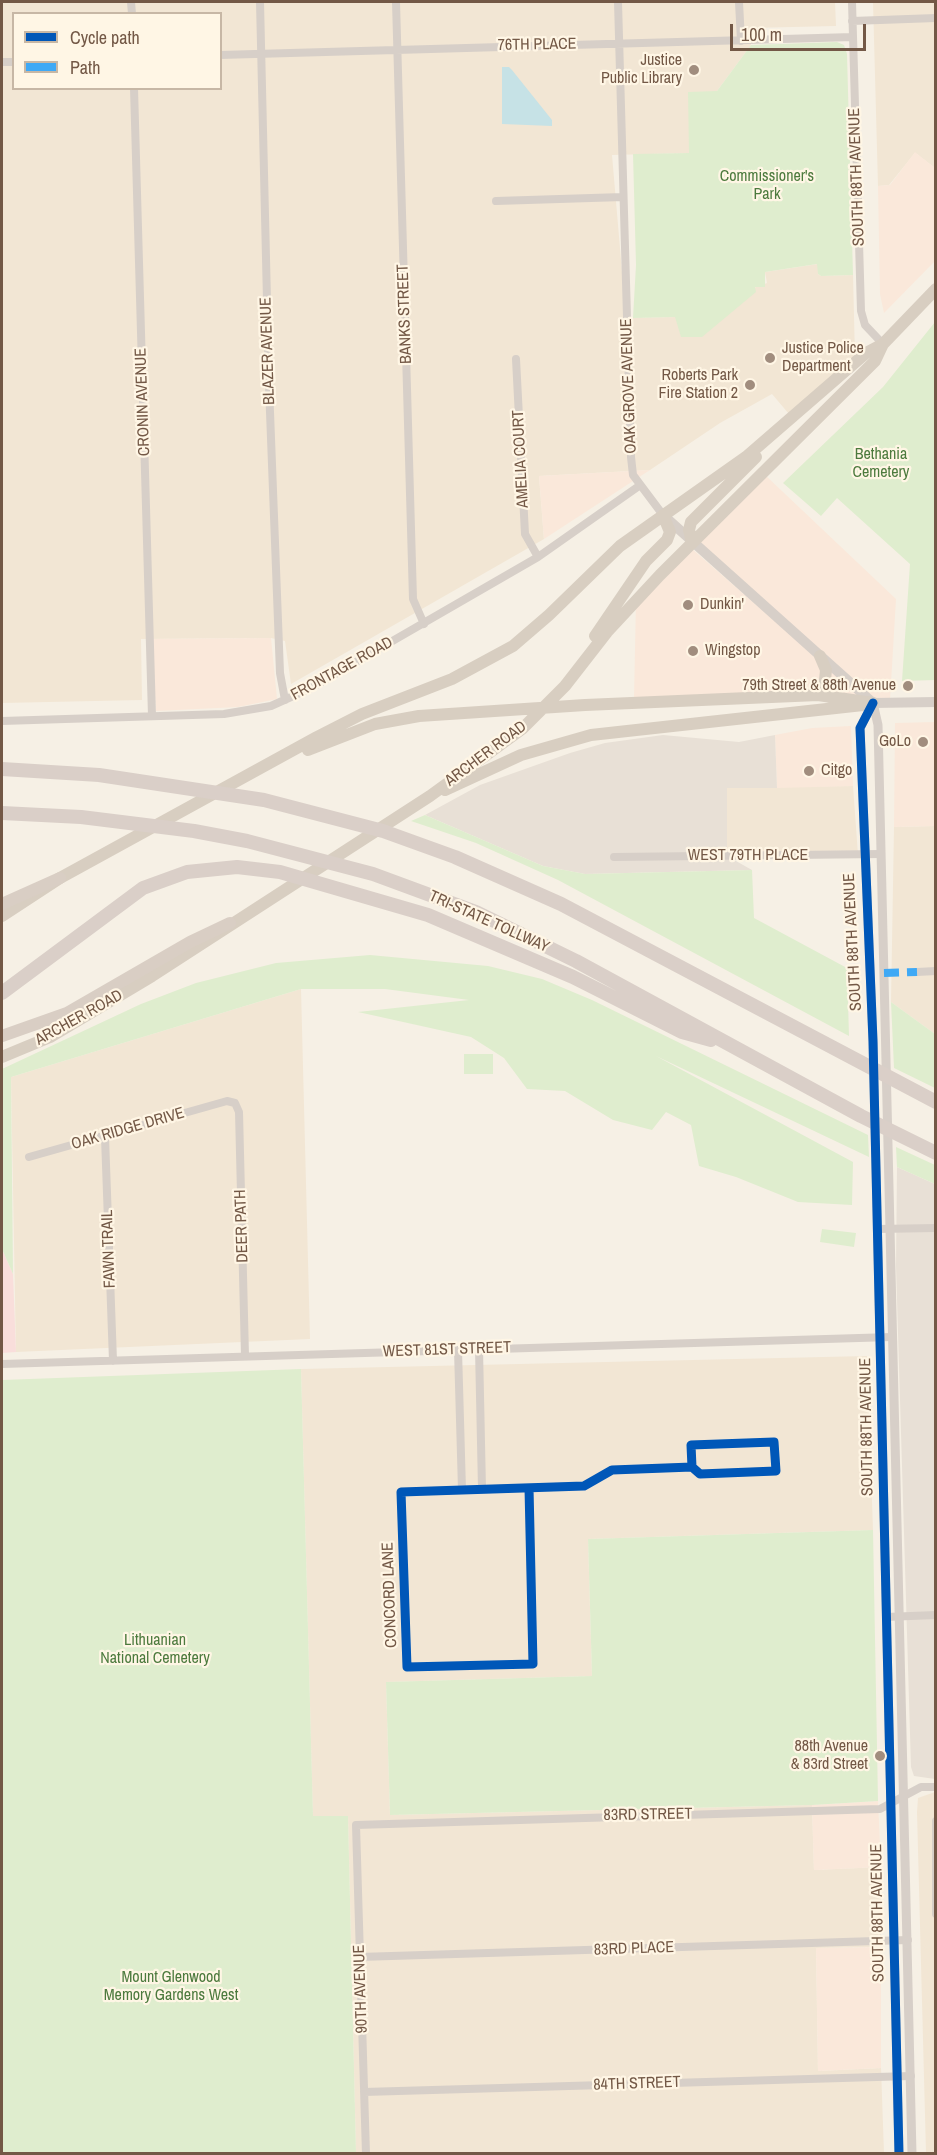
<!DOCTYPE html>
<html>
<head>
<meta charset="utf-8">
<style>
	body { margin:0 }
	#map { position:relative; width:937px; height:2155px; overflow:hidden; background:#f6f0e5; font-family:"Archivo Narrow",sans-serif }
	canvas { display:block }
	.frame { position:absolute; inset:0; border:3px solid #735846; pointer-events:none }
	.legend { position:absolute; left:12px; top:12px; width:210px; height:78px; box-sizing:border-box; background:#fff6e5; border:2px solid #c7b7a5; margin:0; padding:8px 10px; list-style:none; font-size:18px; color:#735846 }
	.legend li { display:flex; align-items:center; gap:12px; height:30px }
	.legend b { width:30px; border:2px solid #c7b7a5 }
	.scale { position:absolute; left:730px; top:24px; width:136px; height:27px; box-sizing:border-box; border:3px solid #735846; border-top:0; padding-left:8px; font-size:18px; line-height:21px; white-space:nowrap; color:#735846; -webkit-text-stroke:4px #fff6e5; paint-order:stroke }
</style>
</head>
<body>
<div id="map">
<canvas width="937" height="2155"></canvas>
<div class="frame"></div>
<ul class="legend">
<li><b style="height:8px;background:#0057b8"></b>Cycle path</li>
<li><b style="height:8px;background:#3fa9f5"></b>Path</li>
</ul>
<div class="scale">100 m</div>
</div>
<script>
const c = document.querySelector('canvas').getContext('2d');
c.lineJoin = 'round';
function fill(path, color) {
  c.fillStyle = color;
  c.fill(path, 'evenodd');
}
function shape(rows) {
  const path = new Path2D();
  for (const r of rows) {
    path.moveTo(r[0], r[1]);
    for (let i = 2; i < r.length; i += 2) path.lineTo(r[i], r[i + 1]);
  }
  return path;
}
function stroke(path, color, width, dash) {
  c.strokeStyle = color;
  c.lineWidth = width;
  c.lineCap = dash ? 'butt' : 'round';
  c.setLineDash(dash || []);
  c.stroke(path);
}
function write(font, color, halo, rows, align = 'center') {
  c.font = font + ' "Archivo Narrow",sans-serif';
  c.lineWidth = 4.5;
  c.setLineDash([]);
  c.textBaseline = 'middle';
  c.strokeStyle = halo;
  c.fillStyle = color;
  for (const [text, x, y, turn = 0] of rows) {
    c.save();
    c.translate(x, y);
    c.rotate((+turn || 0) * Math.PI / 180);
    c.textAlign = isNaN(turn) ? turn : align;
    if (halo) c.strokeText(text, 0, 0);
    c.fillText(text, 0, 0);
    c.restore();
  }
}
fill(shape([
	[2,2,835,2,836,26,750,28,751,45,717,91,690,153,612,155,626,318,675,317,767,283,765,272,818,264,818,274,821,276,853,275,855,357,789,414,772,394,720,423,650,470,539,476,544,539,291,684,285,641,271,638,141,639,142,700,2,703],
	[14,14,220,14,220,88,14,88],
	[873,2,935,2,935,168,915,153,889,185,878,186],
	[853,786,858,855,727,856,727,787],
	[935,826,935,1034,891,1002,894,827],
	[301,989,310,1339,16,1352,11,1077],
	[867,1356,873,1530,588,1539,592,1676,386,1682,390,1815,812,1805,814,1870,881,1867,881,1947,816,1948,818,2071,881,2068,884,2153,356,2153,348,1816,313,1817,301,1369],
	[935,1792,935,2153,926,2153,917,1812,918,1798]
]), '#f2e6d4');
fill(shape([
	[915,152,935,168,935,261,884,313,880,294,878,186,890,185],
	[650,470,544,539,539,476],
	[764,474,896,599,890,700,876,700,696,542],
	[691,548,863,698,634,698,636,601],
	[271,638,277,699,238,707,156,711,152,639],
	[935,722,935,826,894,827,895,723],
	[851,726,853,786,777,788,775,735,812,728],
	[878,1801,881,1867,814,1870,812,1805],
	[881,1947,881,2068,818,2071,816,1948]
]), '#fae8da');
fill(shape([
	[663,735,739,742,775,735,777,788,727,788,727,856,752,870,585,874,543,866,425,815,480,785,570,753,605,743],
	[897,1167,935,1184,935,1779,914,1776,911,1767,896,1266]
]), '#e8e0d6');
fill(shape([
	[2,1249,13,1274,16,1352,2,1353]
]), '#f9dedb');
fill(shape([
	[837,42,844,45,847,54,853,275,821,276,818,274,817,264,765,272,765,287,755,287,756,292,702,337,681,337,675,317,633,318,636,265,633,154,689,153,688,92,717,91,751,45],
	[935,322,935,680,902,681,910,564,837,498,821,516,783,483,883,387],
	[425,815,543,866,585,874,752,870,754,918,847,968,849,1036,558,880,476,843,411,821],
	[370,955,488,966,542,979,592,1000,868,1135,869,1157,656,1056,853,1162,852,1205,798,1202,736,1177,699,1166,691,1125,666,1112,652,1130,613,1120,565,1091,527,1089,504,1058,471,1037,358,1012,469,1000,385,989,301,989,11,1077,13,1274,2,1249,2,1069,141,1004,196,983,276,963],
	[891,1002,935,1034,935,1088,894,1068],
	[464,1054,493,1054,493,1074,464,1074],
	[896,1147,935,1165,935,1184,897,1167],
	[822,1229,856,1233,854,1247,820,1242],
	[301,1369,313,1816,348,1816,356,2153,2,2153,2,1380],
	[873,1530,878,1801,812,1805,390,1815,386,1682,592,1676,588,1539]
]), '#dfedce');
fill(shape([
	[502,67,509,67,512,70,552,120,552,126,502,124]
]), '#c6e2e6');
stroke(shape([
	[131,2,132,14],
	[260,2,269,386,280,673,285,700],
	[396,2,413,599,424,624],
	[618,2,631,457,633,475,663,515],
	[739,2,741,41],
	[852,2,861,311,865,325,883,344],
	[852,21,936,18],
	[220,55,853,37],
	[2,62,14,62],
	[134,88,152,716],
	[496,201,623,197],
	[516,359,525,534,538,557],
	[2,721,224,714,271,706,311,688,538,557,639,486],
	[614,857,881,854],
	[917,972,936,971],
	[105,1137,113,1361],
	[29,1157,227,1101,235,1103,239,1112,245,1356],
	[877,1229,936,1228],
	[479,1349,482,1489],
	[458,1350,462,1490],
	[2,1364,892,1337],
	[529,1488,533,1664,407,1667,401,1492,584,1486,612,1470,692,1467,700,1474,776,1471,774,1442,691,1445,692,1467],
	[886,1617,936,1615],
	[936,1821,936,1914],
	[359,1957,908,1940],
	[364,2092,911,2076],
	[366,2154,356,1825,880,1809,921,1787,936,1787]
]), '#d7cfc8', 8);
stroke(shape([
	[873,703,860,728,873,1041,899,2154],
	[873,703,878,725,912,2154]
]), '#d7cfc8', 9);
stroke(shape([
	[663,515,873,703,936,702]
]), '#d7cfc8', 10);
stroke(shape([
	[692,543,689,530,691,522,756,457],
	[595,636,646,561,667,540,670,532,663,515],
	[818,695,825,680,826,670,820,656],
	[308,750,375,724,419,716,585,705,818,695,873,703],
	[445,790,521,755,591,735,863,705],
	[2,916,60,878,317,737,362,714,452,679,513,646,549,615,620,546,746,457,866,353,883,344,936,289],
	[2,1057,50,1037,152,976,430,796,522,729,565,686,607,632,660,575,875,361,883,344]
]), '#d8cec1', 12);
stroke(shape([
	[2,904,60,878],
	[2,1036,67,1013,190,942,230,923]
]), '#d9cec4', 12);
stroke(shape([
	[2,769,99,775,264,800,383,831,455,857,561,904,936,1102],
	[2,813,81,817,194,831,247,841,373,874,476,912,576,961,861,1116,936,1153],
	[2,993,143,888,187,872,237,867,280,872,428,915,573,977,682,1032,711,1040]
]), '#dacfc8', 14);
stroke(shape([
	[884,973,917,972]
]), '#3fa9f5', 8, [15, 8]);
stroke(shape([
	[873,703,860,728,873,1041,899,2154],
	[529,1488,533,1664,407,1667,401,1492,584,1486,612,1470,692,1467,700,1474,776,1471,774,1442,691,1445,692,1467]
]), '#0057b8', 9);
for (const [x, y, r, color] of [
	[694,70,6,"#a18d7e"],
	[770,358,6,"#a18d7e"],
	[750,385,6,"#a18d7e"],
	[688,605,6,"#a18d7e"],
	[693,651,6,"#a18d7e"],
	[908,686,6,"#a18d7e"],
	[923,742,6,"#a18d7e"],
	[809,771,6,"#a18d7e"],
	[880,1756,6,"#a18d7e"]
]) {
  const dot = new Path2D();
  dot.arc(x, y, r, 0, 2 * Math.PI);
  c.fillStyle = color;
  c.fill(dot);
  stroke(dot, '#fff6e5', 2);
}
write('16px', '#735846', '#fff6e5', [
	["76TH PLACE",537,45,-1],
	["SOUTH 88TH AVENUE",857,177,-92],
	["BANKS STREET",405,314,-92],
	["BLAZER AVENUE",268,351,-92],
	["OAK GROVE AVENUE",629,386,-92],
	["CRONIN AVENUE",143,402,-92],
	["AMELIA COURT",521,459,-93],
	["FRONTAGE ROAD",342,669,-29],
	["ARCHER ROAD",486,754,-37],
	["WEST 79TH PLACE",748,856],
	["TRI-STATE TOLLWAY",489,922,24],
	["SOUTH 88TH AVENUE",853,942,-93],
	["ARCHER ROAD",79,1018,-29],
	["OAK RIDGE DRIVE",128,1129,-16],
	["DEER PATH",242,1226,-92],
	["FAWN TRAIL",109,1249,-92],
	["WEST 81ST STREET",447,1350,-2],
	["SOUTH 88TH AVENUE",867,1427,-91],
	["CONCORD LANE",390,1595,-92],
	["83RD STREET",648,1815,-1],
	["SOUTH 88TH AVENUE",878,1913,-91],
	["83RD PLACE",634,1949,-2],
	["90TH AVENUE",361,1989,-92],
	["84TH STREET",637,2084,-2]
]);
write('16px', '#735846', '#fff6e5', [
	["Justice",682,61],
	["Public Library",682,79],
	["Justice Police",782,349,"left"],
	["Department",782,367,"left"],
	["Roberts Park",738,376],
	["Fire Station 2",738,394],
	["Dunkin'",700,605,"left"],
	["Wingstop",705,651,"left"],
	["79th Street & 88th Avenue",896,686],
	["GoLo",911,742],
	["Citgo",821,771,"left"],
	["88th Avenue",868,1747],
	["& 83rd Street",868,1765]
], 'right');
write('16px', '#4c7a3d', '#fff6e5', [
	["Commissioner's",767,177],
	["Park",767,195],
	["Bethania",881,455],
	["Cemetery",881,473],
	["Lithuanian",155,1641],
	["National Cemetery",155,1659],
	["Mount Glenwood",171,1978],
	["Memory Gardens West",171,1996]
]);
</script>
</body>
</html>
